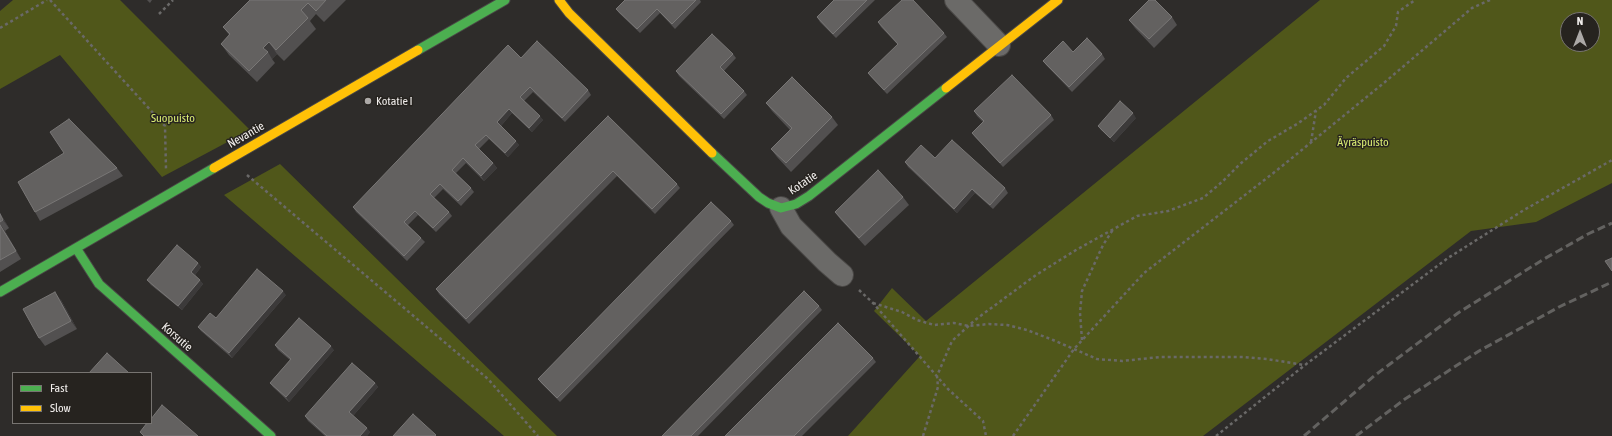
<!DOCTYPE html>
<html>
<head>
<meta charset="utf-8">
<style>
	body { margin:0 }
	#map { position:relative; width:1612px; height:436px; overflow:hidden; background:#2e2c2a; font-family:"Asap Condensed",sans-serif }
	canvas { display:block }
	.legend { position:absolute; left:12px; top:372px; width:140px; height:52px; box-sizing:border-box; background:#26231f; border:1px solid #777471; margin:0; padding:5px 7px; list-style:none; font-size:12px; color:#f0edeb }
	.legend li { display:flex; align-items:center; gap:8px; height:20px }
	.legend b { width:20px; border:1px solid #777471 }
	.north { position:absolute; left:1560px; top:12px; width:40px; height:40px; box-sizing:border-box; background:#26231f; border:1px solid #777471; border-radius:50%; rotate:0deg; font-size:11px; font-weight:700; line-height:16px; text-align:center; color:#f0edeb }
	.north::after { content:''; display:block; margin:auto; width:14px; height:18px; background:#aca9a7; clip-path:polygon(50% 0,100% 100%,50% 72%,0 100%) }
</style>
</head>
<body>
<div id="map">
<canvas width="1612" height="436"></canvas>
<ul class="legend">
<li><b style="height:5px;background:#4caf50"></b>Fast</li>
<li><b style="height:5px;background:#ffc107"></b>Slow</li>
</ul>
<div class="north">N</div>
</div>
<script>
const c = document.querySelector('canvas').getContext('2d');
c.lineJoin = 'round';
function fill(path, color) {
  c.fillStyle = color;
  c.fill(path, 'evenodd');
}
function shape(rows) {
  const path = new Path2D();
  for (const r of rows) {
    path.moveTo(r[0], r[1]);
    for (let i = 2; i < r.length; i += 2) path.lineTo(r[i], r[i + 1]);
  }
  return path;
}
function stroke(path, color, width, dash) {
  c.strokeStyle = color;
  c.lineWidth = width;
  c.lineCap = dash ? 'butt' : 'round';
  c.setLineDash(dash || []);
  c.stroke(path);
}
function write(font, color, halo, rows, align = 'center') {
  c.font = font + ' "Asap Condensed",sans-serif';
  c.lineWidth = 3;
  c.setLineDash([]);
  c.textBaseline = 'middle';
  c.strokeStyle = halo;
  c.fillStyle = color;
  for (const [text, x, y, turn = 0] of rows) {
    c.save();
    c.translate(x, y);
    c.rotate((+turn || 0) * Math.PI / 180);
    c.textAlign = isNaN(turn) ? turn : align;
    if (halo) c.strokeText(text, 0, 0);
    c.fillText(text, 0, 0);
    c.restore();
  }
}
fill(shape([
	[13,0,120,0,250,130,162,177,60,55,0,89,0,11],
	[1320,0,1612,0,1612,183,1536,222,1471,231,1203,436,848,436,920,356,874,311,892,288,926,321],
	[1568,20,1592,20,1592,44,1568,44],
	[280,164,557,436,504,436,224,195]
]), '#50571a');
const street = shape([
	[956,0,999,45],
	[781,208,791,226,827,262,842,275]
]);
const fast = shape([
	[418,50,505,0],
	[712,153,759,197,768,203,781,208,796,204,809,196,946,88],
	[76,248,99,284,271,436],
	[0,292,214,168]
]);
const slow = shape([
	[559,0,569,13,712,153],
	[946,88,1058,0],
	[214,168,418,50]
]);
stroke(street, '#4a4846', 24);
stroke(fast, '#4a4846', 11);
stroke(slow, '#4a4846', 11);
stroke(shape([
	[50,0,165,126,166,169],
	[159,14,173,0],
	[0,28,47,0],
	[1311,142,1316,111],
	[247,175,488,379,538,436],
	[859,290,873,303,948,389,983,421,986,436],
	[873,303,902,312,917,320,934,325,954,323,969,326,989,324,1007,325,1027,330,1053,340,1097,359,1122,361,1160,357,1243,357,1267,359,1304,365],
	[1082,340,1080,313,1082,291,1103,245,1114,228],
	[923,436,938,387,937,376,952,341,975,320,1036,275,1076,250,1137,216,1168,211,1203,198,1222,182,1240,164,1268,141,1297,124,1324,105,1346,78,1384,46,1396,26,1398,12,1415,0],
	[1013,436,1074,349,1144,273,1276,171,1385,82,1472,8,1490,0],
	[1216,436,1305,365,1448,258,1524,210,1612,160]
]), '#6a6968', 2.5, [3, 3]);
stroke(street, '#6b6a68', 22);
stroke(fast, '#4caf50', 9);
stroke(slow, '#ffc107', 9);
stroke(shape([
	[1304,436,1374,376,1458,313,1544,259,1588,234,1612,223],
	[1356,436,1405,399,1479,351,1559,307,1612,282]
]), '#636260', 3, [8, 4]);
fill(shape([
	[147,0,152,0,150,3],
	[250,0,346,0,324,22,316,14,310,21,316,29,284,61,277,54,272,59,275,63,257,82,229,55,221,44,229,35,223,27],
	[625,0,700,0,701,2,675,29,660,13,640,33,619,13,616,9],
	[834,0,875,0,836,38,820,22,817,17],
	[1172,17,1177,25,1154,48,1135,28,1129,20],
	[878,22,944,33,947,37,887,94,871,77,868,73,898,45,881,27],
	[1073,52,1102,54,1105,59,1072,92,1046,65,1043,61],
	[733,54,736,58,724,71,744,91,747,95,724,119,679,76,676,71],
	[521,58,588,90,591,95,565,122,533,92,524,101,543,120,532,132,512,113,501,126,519,145,508,157,489,139,479,149,493,163,497,168,484,181,466,163,456,173,471,188,474,192,461,206,443,189,434,198,449,212,452,216,436,232,418,215,408,225,425,242,407,261,356,212,353,207],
	[766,103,832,117,838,125,791,172,777,157,771,149,790,130,772,111],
	[974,111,1051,115,1054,120,1003,167,975,137,972,133,983,122,977,116],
	[608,116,677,184,680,188,655,214,617,176,469,324,439,294,436,289],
	[1136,118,1114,142,1101,130,1098,126],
	[64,153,117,168,123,176,40,221,35,212],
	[935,158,1005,188,1008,193,993,209,975,193,957,213,908,167,905,162],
	[903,197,909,205,865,246,841,220,835,212],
	[0,213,9,228,5,231,21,259,0,272],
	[731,221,734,225,560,402,541,383,538,379],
	[198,263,201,267,195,275,203,284,182,310,151,285,147,280],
	[286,295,232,358,201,331,198,327,216,318],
	[61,300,77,329,45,346,39,338],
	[819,306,822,310,698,436,662,436],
	[275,345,334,350,289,402,273,387,270,383,290,360,278,350],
	[873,358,876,362,802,436,725,436],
	[375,383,378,387,353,416,370,432,367,436,325,436,308,421,305,416]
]), '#525050');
fill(shape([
	[269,42,277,54,272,59,268,52,263,48],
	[509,109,512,113,500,127,497,122],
	[1133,113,1136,118,1114,142,1110,138],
	[540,116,543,120,532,132,529,128],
	[516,141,519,145,508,157,505,153],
	[493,163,497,168,484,181,481,176],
	[972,189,975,193,957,213,954,209],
	[0,213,9,228,3,220,0,214],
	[0,224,5,231,21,259,16,251],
	[198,263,201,267,194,276,191,272],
	[200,280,203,284,182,310,178,306],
	[283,291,286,295,232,358,229,353],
	[55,292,61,300,77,329,71,321],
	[331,346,334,350,289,402,286,397],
	[375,383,378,387,352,417,349,412],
	[367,428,370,432,367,436,360,436]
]), '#3c3a3a');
const building = shape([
	[250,0,326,0,316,11,308,3,301,10,308,18,276,50,269,42,263,48,268,52,249,71,221,44,230,34,223,27,250,0],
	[625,0,696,0,672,24,657,9,637,29,616,9,625,0],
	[834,0,867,0,833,34,817,17,834,0],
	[902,0,913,0,944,33,884,90,868,73,898,44,878,22,902,0],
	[1149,0,1155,0,1172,17,1149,39,1129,20,1149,0],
	[712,34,733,54,720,67,744,91,721,114,676,71,712,34],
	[1087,38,1102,54,1069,87,1043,61,1063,41,1073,52,1087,38],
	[537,41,588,90,562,118,530,87,520,97,540,116,529,128,509,109,497,122,516,141,505,153,486,135,475,145,493,163,481,176,463,158,452,170,471,188,458,201,440,184,430,194,449,212,433,228,415,211,404,222,421,238,404,256,353,207,508,45,521,58,537,41],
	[1012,75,1051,115,1000,163,972,133,984,121,974,111,1012,75],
	[792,77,832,117,786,163,771,149,792,128,766,103,792,77],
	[1120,101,1133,113,1110,138,1098,126,1120,101],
	[608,116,677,184,652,209,613,171,466,319,436,289,608,116],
	[69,119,117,168,35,212,18,182,64,153,50,132,69,119],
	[952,140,1005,188,990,205,972,189,954,209,905,162,921,145,935,158,952,140],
	[878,170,903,197,859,238,835,212,878,170],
	[711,202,731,221,557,398,538,379,711,202],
	[0,214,3,220,0,222,0,214],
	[0,225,16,251,0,260,0,225],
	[177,245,198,263,191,272,200,280,178,306,147,280,177,245],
	[1612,258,1612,271,1605,261,1612,258],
	[257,269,283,291,229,353,198,327,210,313,216,318,257,269],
	[804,291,819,306,691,436,662,436,804,291],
	[55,292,71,321,39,338,23,309,55,292],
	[299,318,331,346,286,397,270,383,291,359,275,345,299,318],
	[838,323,873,358,794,436,725,436,838,323],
	[107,353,129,373,89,373,107,353],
	[352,363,375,383,349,412,367,428,360,436,327,436,305,416,352,363],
	[162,405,198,436,144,436,140,432,147,423,151,423,151,419,162,405],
	[413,414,436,435,435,436,393,436,413,414]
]);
fill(building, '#636160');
stroke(building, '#797776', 1);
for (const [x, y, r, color] of [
	[368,101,4,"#aca9a7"]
]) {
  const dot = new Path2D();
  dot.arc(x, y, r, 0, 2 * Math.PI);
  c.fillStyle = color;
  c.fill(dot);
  stroke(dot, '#26231f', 1.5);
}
write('12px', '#f0edeb', '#26231f', [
	["Kotatie I",376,101]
], 'left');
write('12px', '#d8ea72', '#26231f', [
	["Suopuisto",173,118],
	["Äyräspuisto",1363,142]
]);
write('12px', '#f0edeb', '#26231f', [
	["Nevantie",246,135,-30],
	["Kotatie",803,183,-34],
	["Korsutie",177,337,41]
]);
</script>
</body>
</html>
